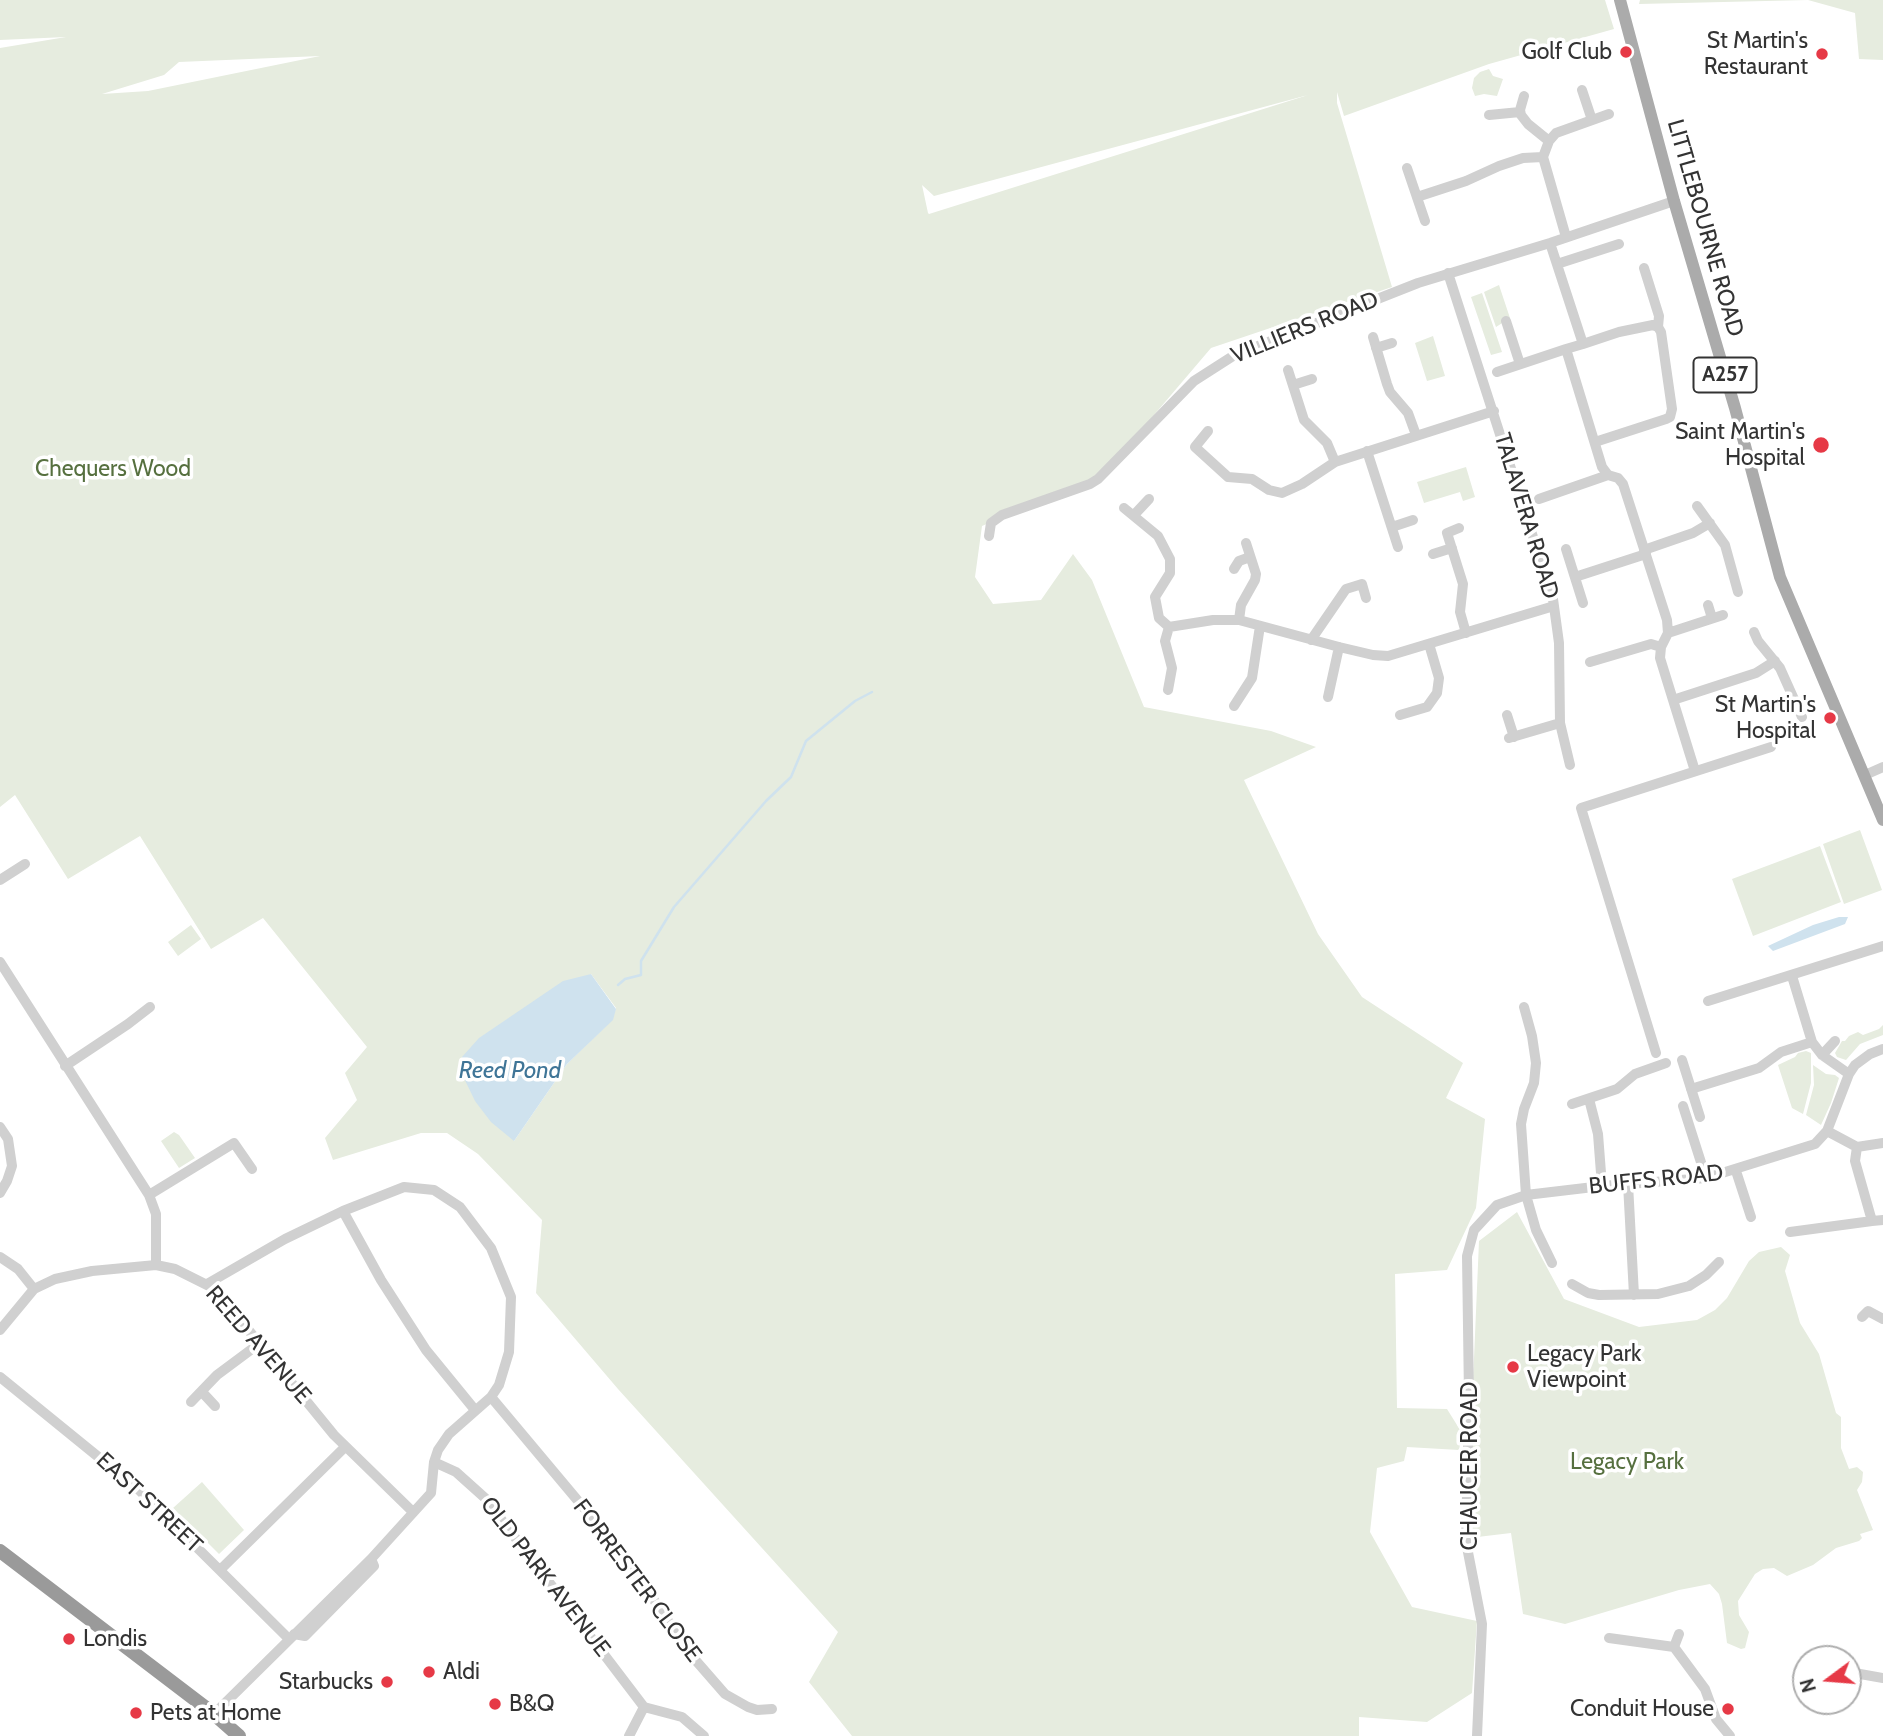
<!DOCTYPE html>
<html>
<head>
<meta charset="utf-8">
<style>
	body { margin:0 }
	#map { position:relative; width:1883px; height:1736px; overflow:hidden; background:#fff; font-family:Cabin,sans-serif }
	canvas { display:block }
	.north { position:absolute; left:1792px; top:1645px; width:70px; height:70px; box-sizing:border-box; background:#fff; border:2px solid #adadad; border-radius:50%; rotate:254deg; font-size:19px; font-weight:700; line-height:28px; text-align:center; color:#333 }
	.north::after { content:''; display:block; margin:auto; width:24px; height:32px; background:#e63946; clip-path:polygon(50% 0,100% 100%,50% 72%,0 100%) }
</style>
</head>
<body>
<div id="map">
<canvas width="1883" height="1736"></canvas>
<div class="north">N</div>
</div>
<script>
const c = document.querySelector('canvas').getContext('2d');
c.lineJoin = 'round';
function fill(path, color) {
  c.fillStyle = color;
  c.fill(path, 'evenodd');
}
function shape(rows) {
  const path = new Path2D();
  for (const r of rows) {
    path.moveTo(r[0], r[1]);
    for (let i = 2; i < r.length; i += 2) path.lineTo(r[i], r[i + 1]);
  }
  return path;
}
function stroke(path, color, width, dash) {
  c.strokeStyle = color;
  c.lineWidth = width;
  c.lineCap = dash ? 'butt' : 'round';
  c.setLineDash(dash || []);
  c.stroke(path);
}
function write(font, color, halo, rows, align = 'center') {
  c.font = font + ' Cabin,sans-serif';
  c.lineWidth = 7;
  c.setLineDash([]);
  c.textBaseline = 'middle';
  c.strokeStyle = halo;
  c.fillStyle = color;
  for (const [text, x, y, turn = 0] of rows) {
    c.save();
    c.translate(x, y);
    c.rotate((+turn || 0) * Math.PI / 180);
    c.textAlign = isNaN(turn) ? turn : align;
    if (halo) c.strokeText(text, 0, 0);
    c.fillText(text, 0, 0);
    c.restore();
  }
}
fill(shape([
	[0,0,1605,0,1614,29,1489,64,1344,116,1337,92,1337,103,1392,287,1211,348,1131,442,1091,479,982,526,975,577,993,604,1041,600,1073,554,1092,580,1144,707,1271,731,1316,747,1244,780,1318,934,1362,997,1463,1063,1446,1098,1485,1119,1476,1208,1447,1270,1395,1274,1397,1408,1447,1409,1462,1433,1459,1450,1407,1447,1404,1461,1377,1468,1370,1532,1412,1607,1477,1621,1472,1693,1427,1722,1359,1717,1359,1736,852,1736,809,1682,838,1632,618,1389,536,1293,542,1220,478,1154,447,1133,421,1133,333,1160,325,1138,357,1100,345,1073,367,1047,263,918,211,949,140,836,68,879,15,795,0,807,0,48,66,37,0,40],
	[320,56,148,91,102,94,164,75,179,62],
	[1308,95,929,214,928,213,922,185,934,196],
	[591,974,616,1008,612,1020,567,1064,514,1141,480,1038,519,1012],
	[1640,0,1883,0,1883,60,1859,59,1855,13,1808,0,1639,4],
	[1489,69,1493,76,1503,79,1497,96,1484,94,1475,96,1472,88,1474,78,1480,72],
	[1499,285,1510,318,1496,327,1484,292],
	[1482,293,1502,352,1491,355,1471,297],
	[1433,336,1445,376,1427,381,1415,343],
	[1466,467,1475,497,1463,501,1460,492,1424,503,1417,482],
	[1860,830,1882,890,1844,904,1823,844],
	[1820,846,1841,902,1753,936,1732,879],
	[191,925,201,939,178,956,168,942],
	[1883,1025,1883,1035,1860,1044,1846,1060,1837,1057,1835,1053,1842,1041,1845,1041,1849,1036,1858,1032,1863,1035,1879,1029],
	[1806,1051,1811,1053,1811,1083,1803,1114,1792,1108,1778,1065,1795,1057,1798,1053],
	[1813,1065,1826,1074,1835,1075,1839,1078,1831,1103,1821,1125,1806,1115,1814,1085],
	[174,1132,179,1135,195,1158,179,1168,161,1141],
	[1517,1212,1564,1299,1639,1327,1697,1320,1715,1310,1727,1298,1749,1261,1759,1252,1781,1247,1790,1255,1785,1271,1800,1323,1819,1354,1836,1413,1841,1417,1841,1448,1849,1469,1857,1467,1863,1472,1862,1482,1857,1490,1873,1530,1860,1534,1862,1538,1859,1541,1836,1548,1813,1565,1787,1576,1774,1568,1763,1569,1755,1574,1738,1601,1739,1615,1749,1632,1745,1648,1741,1649,1727,1643,1722,1604,1719,1594,1710,1584,1679,1590,1565,1624,1523,1614,1511,1533,1469,1538,1469,1476,1479,1241],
	[202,1482,244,1530,219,1554,173,1508]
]), '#e6ecdf');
fill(shape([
	[1839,917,1848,917,1845,924,1773,951,1768,946,1813,925],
	[591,974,616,1009,613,1020,567,1064,514,1141,491,1122,475,1101,461,1072,462,1057,479,1038,563,981]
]), '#cfe2ee');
stroke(shape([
	[618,985,625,979,641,975,641,961,674,907,766,801,791,777,806,741,855,701,872,692]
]), '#cfe2ee', 2.5);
stroke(shape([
	[1582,90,1592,120],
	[1524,96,1520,110,1521,115,1528,124,1549,141],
	[1489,115,1520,112],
	[1407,168,1425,221],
	[1417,197,1466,181,1499,166,1523,158,1543,157],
	[1566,237,1543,157,1549,141,1556,133,1609,114],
	[1550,243,1583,344,1566,349,1602,467,1608,475,1618,478,1623,484,1667,620,1668,633,1661,647,1660,658,1695,771],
	[1557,264,1619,244],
	[1644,268,1659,316,1658,327],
	[1448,273,1553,599,1559,643,1560,723,1570,765],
	[1506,321,1520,364],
	[1373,337,1387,384,1390,392,1408,413,1416,435],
	[1583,344,1619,332,1653,325,1658,327,1661,332,1672,409,1670,417,1666,419,1595,442],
	[1376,348,1392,343],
	[1288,370,1304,420,1327,443,1335,462],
	[1497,372,1566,349],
	[1293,385,1312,379],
	[1208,431,1195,447,1228,477,1252,479,1269,490,1282,493,1302,484,1335,462,1494,411],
	[1367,451,1398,547],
	[1539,499,1608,475],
	[1697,506,1725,545,1738,592],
	[1124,508,1158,536,1170,559,1170,573,1155,597,1159,618,1169,627,1165,641,1172,668,1168,690],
	[1134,515,1149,499],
	[1392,527,1413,520],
	[1459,528,1447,533,1463,584,1460,612,1466,633],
	[989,536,991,523,1002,515,1090,484,1098,479,1194,381,1233,356,1418,283,1550,243,1674,201],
	[1566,549,1583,603],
	[1644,550,1693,533,1710,523],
	[1433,554,1452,548],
	[1234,569,1239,561,1250,557],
	[1575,577,1646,554],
	[1708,605,1712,618],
	[1239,620,1241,605,1255,580,1256,574,1246,543],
	[1169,627,1213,620,1239,620,1339,647,1373,655,1388,656,1554,606],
	[1754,632,1758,641,1780,668,1802,717],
	[1668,633,1723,615],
	[1311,640,1346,589,1362,584,1366,598],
	[1590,662,1651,644,1661,647],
	[1328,697,1339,647],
	[1673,700,1756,673,1775,661],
	[1234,706,1252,678,1260,626],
	[1400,715,1427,707,1437,693,1439,678,1429,644],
	[1507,715,1514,737],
	[1509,738,1560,723],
	[1865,775,1883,767],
	[0,880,25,864],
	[0,962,149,1195,156,1214,156,1265],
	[1792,976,1812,1042,1822,1055,1849,1074],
	[1708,1001,1883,946],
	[1524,1007,1532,1036,1536,1063,1534,1083,1524,1109,1521,1124,1526,1195,1536,1230,1552,1263],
	[1656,1053,1581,808,1771,747],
	[1822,1055,1835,1041],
	[1682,1060,1700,1117],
	[65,1066,128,1024,150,1007],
	[1691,1089,1759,1068,1781,1052,1812,1042],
	[1589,1099,1598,1134,1602,1186],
	[1572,1104,1617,1089,1635,1074,1666,1063],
	[1683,1106,1706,1178],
	[0,1127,8,1139,12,1166,7,1181,0,1193],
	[1827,1131,1857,1147,1883,1143],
	[1857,1147,1855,1161,1872,1221,1883,1220],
	[1736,1171,1751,1217],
	[1628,1184,1634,1295],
	[149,1195,234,1143,252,1169],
	[343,1211,381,1280,426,1350,475,1410],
	[1790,1232,1872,1221],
	[0,1257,18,1269,34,1289],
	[207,1284,285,1239,343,1211,404,1187,434,1190,460,1207,491,1248,511,1297,509,1352,499,1385,491,1397,449,1434,438,1450,434,1462,431,1493,371,1559,214,1714],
	[1572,1284,1588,1293,1599,1295,1658,1294,1689,1286,1706,1275,1719,1262],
	[1862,1317,1868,1311,1883,1319],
	[0,1330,34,1289,55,1279,92,1271,156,1265,175,1269,215,1289,334,1435,413,1512],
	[0,1377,139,1490,289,1639],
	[202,1392,215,1406],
	[491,1397,625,1557,691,1655,725,1694,748,1707,757,1710,772,1709],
	[191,1402,217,1375,260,1343],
	[434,1462,456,1472,485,1498,644,1707,629,1736],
	[220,1570,345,1447],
	[294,1634,305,1636,374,1566,371,1559],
	[1609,1638,1674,1647,1705,1689,1716,1719,1730,1736],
	[1674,1647,1679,1634],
	[1849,1672,1883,1678],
	[644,1707,682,1717,704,1736],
	[1477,1736,1482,1624,1466,1542,1469,1397,1467,1256,1474,1230,1497,1205,1526,1195,1602,1186,1706,1178,1815,1144,1827,1131,1849,1074,1855,1065,1870,1054,1883,1049]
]), '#d0d0d0', 10);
stroke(shape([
	[1620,0,1674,201,1735,408,1780,577,1883,820]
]), '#ababab', 12);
stroke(shape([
	[0,1551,214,1714,239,1736]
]), '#9a9a9a', 14);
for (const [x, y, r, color] of [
	[1626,52,7,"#e63946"],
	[1822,54,7,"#e63946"],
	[1821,445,9,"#e63946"],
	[1830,718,7,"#e63946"],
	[1513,1367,7,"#e63946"],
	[69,1639,7,"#e63946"],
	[429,1672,7,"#e63946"],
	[387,1682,7,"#e63946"],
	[495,1704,7,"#e63946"],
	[1728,1709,7,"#e63946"],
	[136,1713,7,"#e63946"]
]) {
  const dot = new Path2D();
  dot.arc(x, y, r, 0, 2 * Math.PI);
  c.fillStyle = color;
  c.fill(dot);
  stroke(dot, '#fff', 2.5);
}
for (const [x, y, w] of [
	[1725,375,63]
]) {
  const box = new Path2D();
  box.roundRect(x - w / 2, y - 17.5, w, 35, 5);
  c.fillStyle = '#fff';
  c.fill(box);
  stroke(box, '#333', 2);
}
write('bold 21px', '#333', null, [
	["A257",1725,375]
]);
write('23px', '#333', '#fff', [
	["St Martin's",1808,41],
	["Restaurant",1808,67],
	["Golf Club",1612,52],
	["Saint Martin's",1805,432],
	["Hospital",1805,458],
	["St Martin's",1816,705],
	["Hospital",1816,731],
	["Legacy Park",1527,1354,"left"],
	["Viewpoint",1527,1380,"left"],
	["Londis",83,1639,"left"],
	["Aldi",443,1672,"left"],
	["Starbucks",373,1682],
	["B&Q",509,1704,"left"],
	["Conduit House",1714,1709],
	["Pets at Home",150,1713,"left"]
], 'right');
write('23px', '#333', '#fff', [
	["LITTLEBOURNE ROAD",1705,228,74],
	["VILLIERS ROAD",1305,328,-22],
	["TALAVERA ROAD",1526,516,73],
	["BUFFS ROAD",1656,1180,-6],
	["REED AVENUE",258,1345,49],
	["CHAUCER ROAD",1470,1466,-90],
	["EAST STREET",149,1503,43],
	["OLD PARK AVENUE",545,1577,52],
	["FORRESTER CLOSE",637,1581,53]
]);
write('23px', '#56703f', '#fff', [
	["Chequers Wood",113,469],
	["Legacy Park",1627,1462]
]);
write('italic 24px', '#3f7597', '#fff', [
	["Reed Pond",510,1071]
]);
</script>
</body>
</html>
